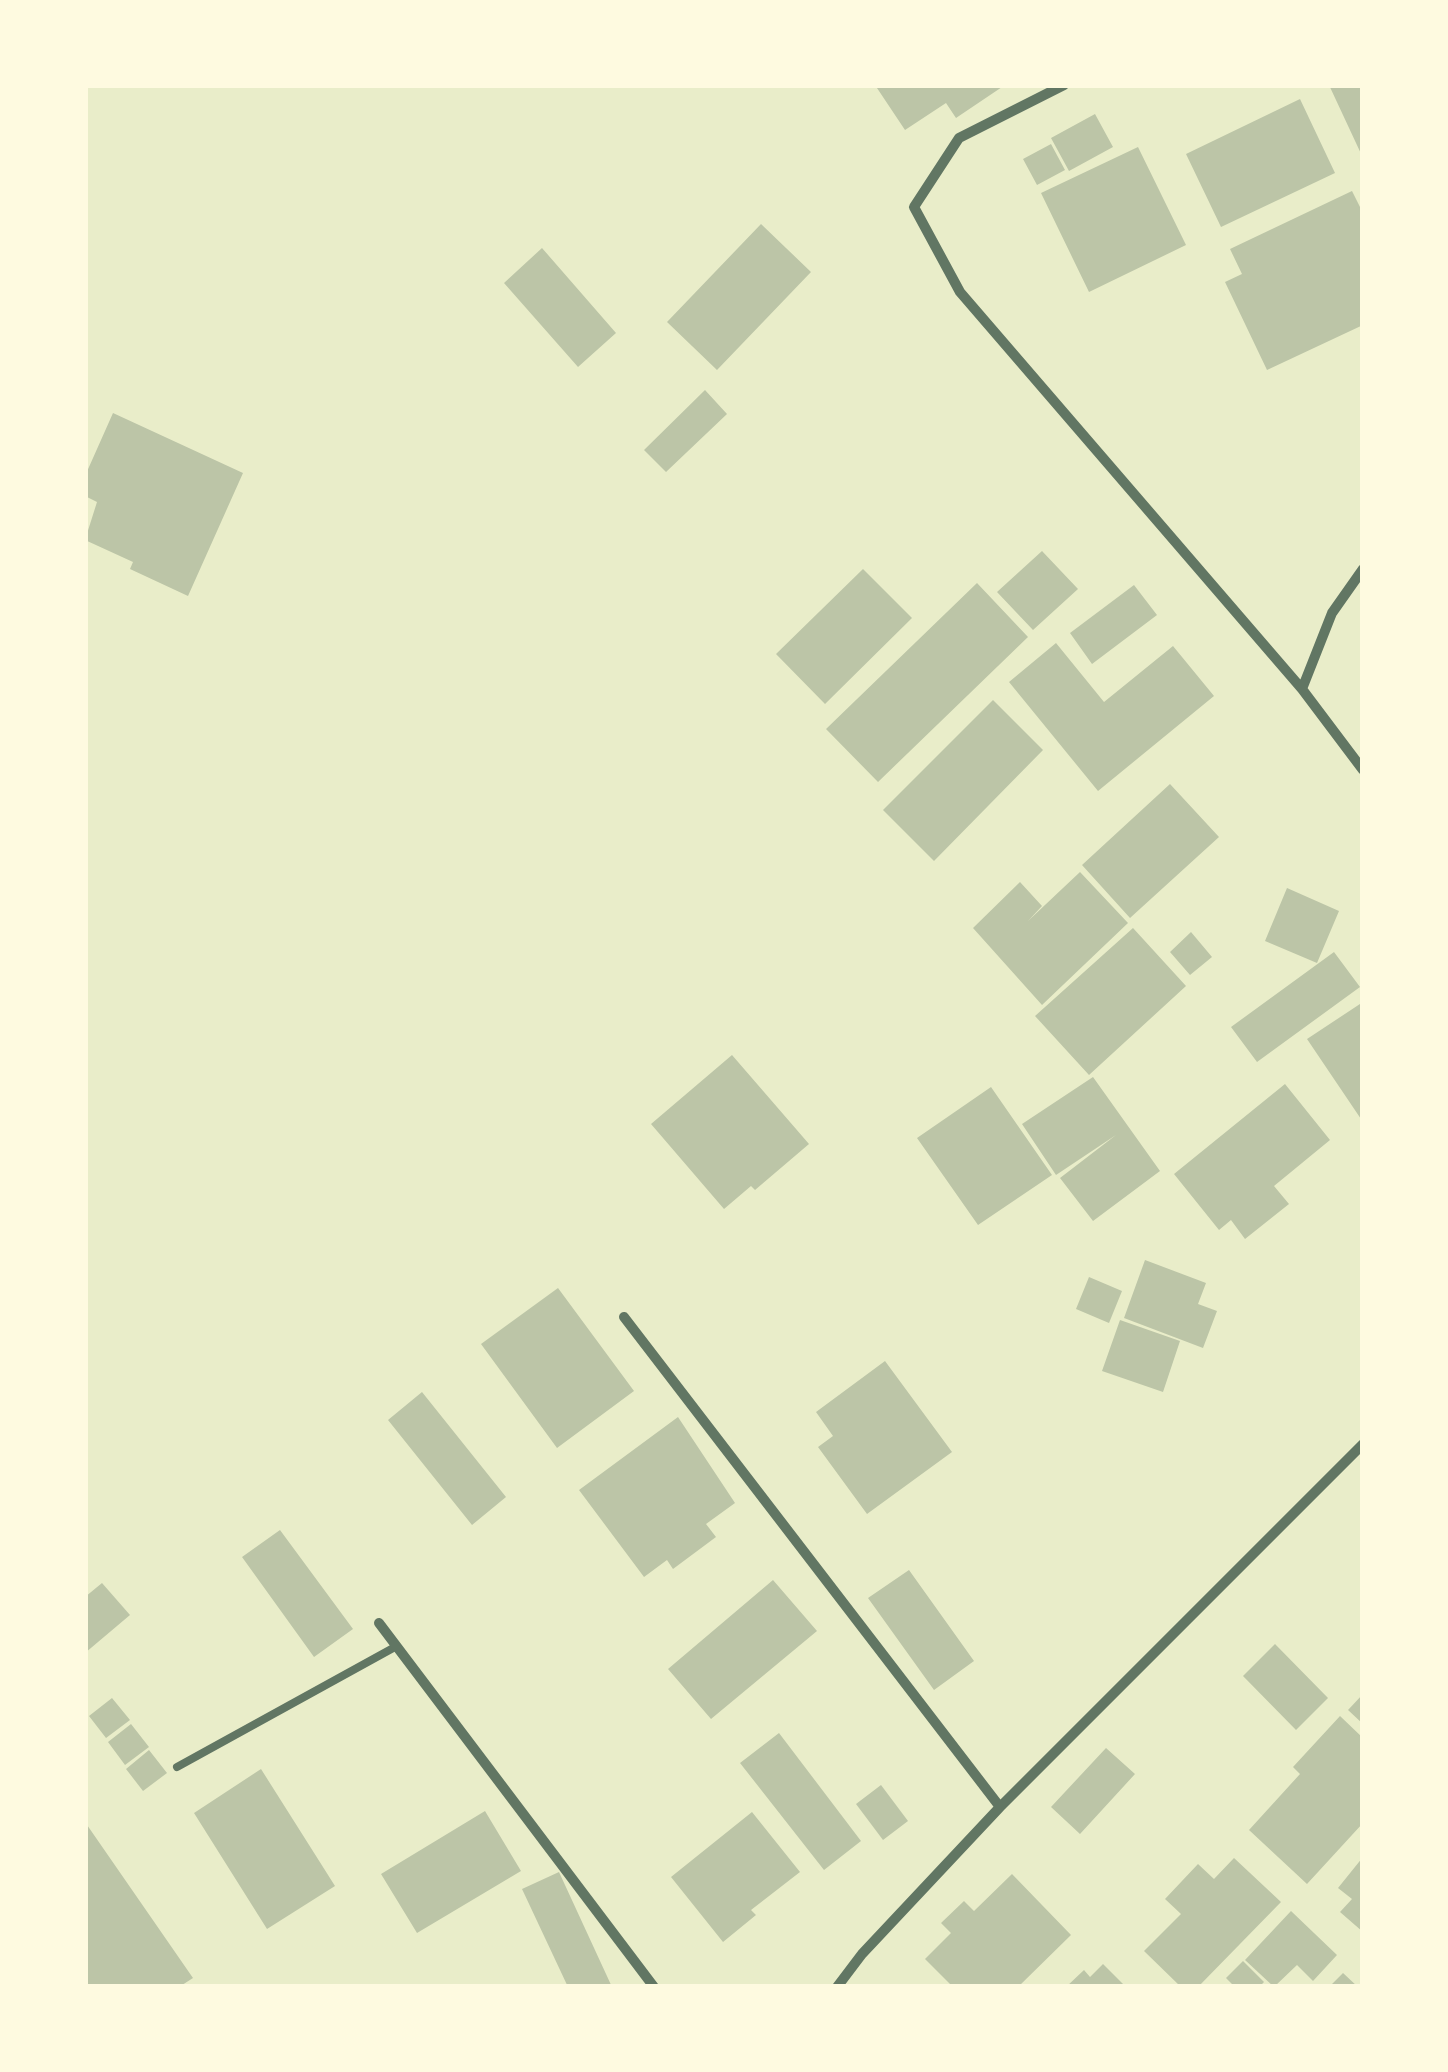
<!DOCTYPE html>
<html>
<head>
<meta charset="utf-8">
<style>
	body { margin:0 }
	#map { position:relative; width:1448px; height:2072px; overflow:hidden; background:#e9edc9; font-family:"IBM Plex Serif",serif }
	canvas { display:block }
	.frame { position:absolute; inset:0; border:88px solid #fefae0; pointer-events:none }
</style>
</head>
<body>
<div id="map">
<canvas width="1448" height="2072"></canvas>
<div class="frame"></div>
</div>
<script>
const c = document.querySelector('canvas').getContext('2d');
c.lineJoin = 'round';
function fillPath(path, color) {
  c.fillStyle = color;
  c.fill(path, 'evenodd');
}
function stroke(path, color, width, dash) {
  c.strokeStyle = color;
  c.lineWidth = width;
  c.lineCap = dash ? 'butt' : 'round';
  c.setLineDash(dash || []);
  c.stroke(path);
}
const building = new Path2D(`
	M875,85h130l-49,33 -10,-15 -41,27z
	M1329,85h34v73z
	M1300,99l35,74 -114,54 -35,-73z
	M1095,114l18,33 -44,24 -18,-33z
	M1051,144l14,26 -28,15 -14,-26z
	M1138,147l48,98 -97,47 -48,-99z
	M1352,191l11,22v112l-96,45 -42,-88 17,-8 -12,-25z
	M761,224l50,48 -94,98 -50,-48z
	M542,248l74,85 -38,34 -74,-84z
	M705,390l22,24 -61,58 -22,-22z
	M113,413l130,60 -55,123 -58,-27 3,-7 -48,-22 12,-38 -12,-6v-20z
	M1042,551l36,38 -45,41 -36,-38z
	M863,569l49,49 -87,86 -49,-50z
	M977,583l51,54 -150,145 -52,-53z
	M1134,585l23,30 -65,49 -22,-31z
	M1056,643l48,59 69,-56 41,50 -116,95 -89,-109z
	M993,700l50,50 -109,111 -51,-51z
	M1170,784l49,53 -89,81 -48,-53z
	M1080,872l48,51 -86,82 -69,-77 47,-46 22,24 -14,15z
	M1287,888l52,23 -22,52 -52,-22z
	M1133,928l53,58 -97,89 -54,-59z
	M1191,932l21,25 -22,18 -20,-23z
	M1334,952l26,35 -103,75 -26,-35z
	M1363,1002v120l-56,-83z
	M732,1055l77,89 -54,46 -4,-4 -27,23 -73,-85z
	M1093,1077l67,94 -67,50 -33,-43 56,-43 -60,40 -34,-51z
	M1285,1084l45,56 -56,46 15,18 -44,35 -14,-19 -12,10 -45,-56z
	M991,1087l61,88 -74,50 -61,-87z
	M1145,1260l61,23 -8,21 19,7 -14,37 -79,-30z
	M1089,1277l33,14 -13,32 -33,-14z
	M558,1288l76,103 -77,57 -76,-104z
	M1120,1320l60,21 -17,51 -61,-21z
	M885,1361l67,91 -85,62 -49,-67 15,-11 -17,-24z
	M422,1392l84,105 -34,28 -84,-105z
	M678,1417l57,86 -29,21 10,13 -43,32 -6,-9 -23,17 -65,-87z
	M280,1530l73,99 -39,28 -72,-100z
	M909,1570l65,91 -40,29 -66,-92z
	M773,1580l44,51 -106,88 -43,-50z
	M102,1583l28,32 -45,38v-56z
	M1275,1644l53,54 -32,32 -53,-54z
	M1363,1694v30l-15,-14z
	M112,1698l18,22 -24,18 -17,-22z
	M1340,1716l23,22v85l-56,61 -58,-54 51,-56 -7,-7z
	M131,1724l18,23 -24,18 -17,-23z
	M779,1733l82,108 -37,29 -84,-107z
	M1106,1748l29,26 -55,60 -29,-27z
	M149,1750l18,23 -24,18 -17,-22z
	M261,1769l74,117 -68,43 -73,-116z
	M881,1785l27,36 -25,19 -27,-36z
	M485,1811l36,60 -104,62 -36,-59z
	M752,1812l48,60 -49,38 5,5 -33,27 -52,-65z
	M85,1822l108,156 -14,9h-94z
	M1363,1857v75l-23,-20 12,-13 -14,-11z
	M1234,1858l47,44 -83,85h-17l-37,-36 37,-37 -16,-15 33,-35 16,15z
	M559,1872l53,115h-44l-46,-98z
	M1012,1874l59,61 -53,52h-65l-28,-28 26,-26 -10,-10 23,-22 10,10z
	M1291,1911l46,44 -24,26 -16,-16 -23,22 -29,-27z
	M1243,1961l21,21 -5,5h-24l-9,-9z
	M1103,1964l23,23h-60l18,-17 6,7z
	M1343,1973l15,14h-29z`);
const service = new Path2D(`
	M177,1767l218,-120`);
const minor = new Path2D(`
	M1064,85l-105,53 -45,69 46,85 342,397 61,81
	M1302,689l30,-76 31,-44
	M624,1317l376,490
	M379,1623l275,364
	M837,1987l25,-33 138,-147 363,-363`);
fillPath(building, '#bcc5a7');
stroke(service, '#617663', 8);
stroke(minor, '#617663', 10);
</script>
</body>
</html>
